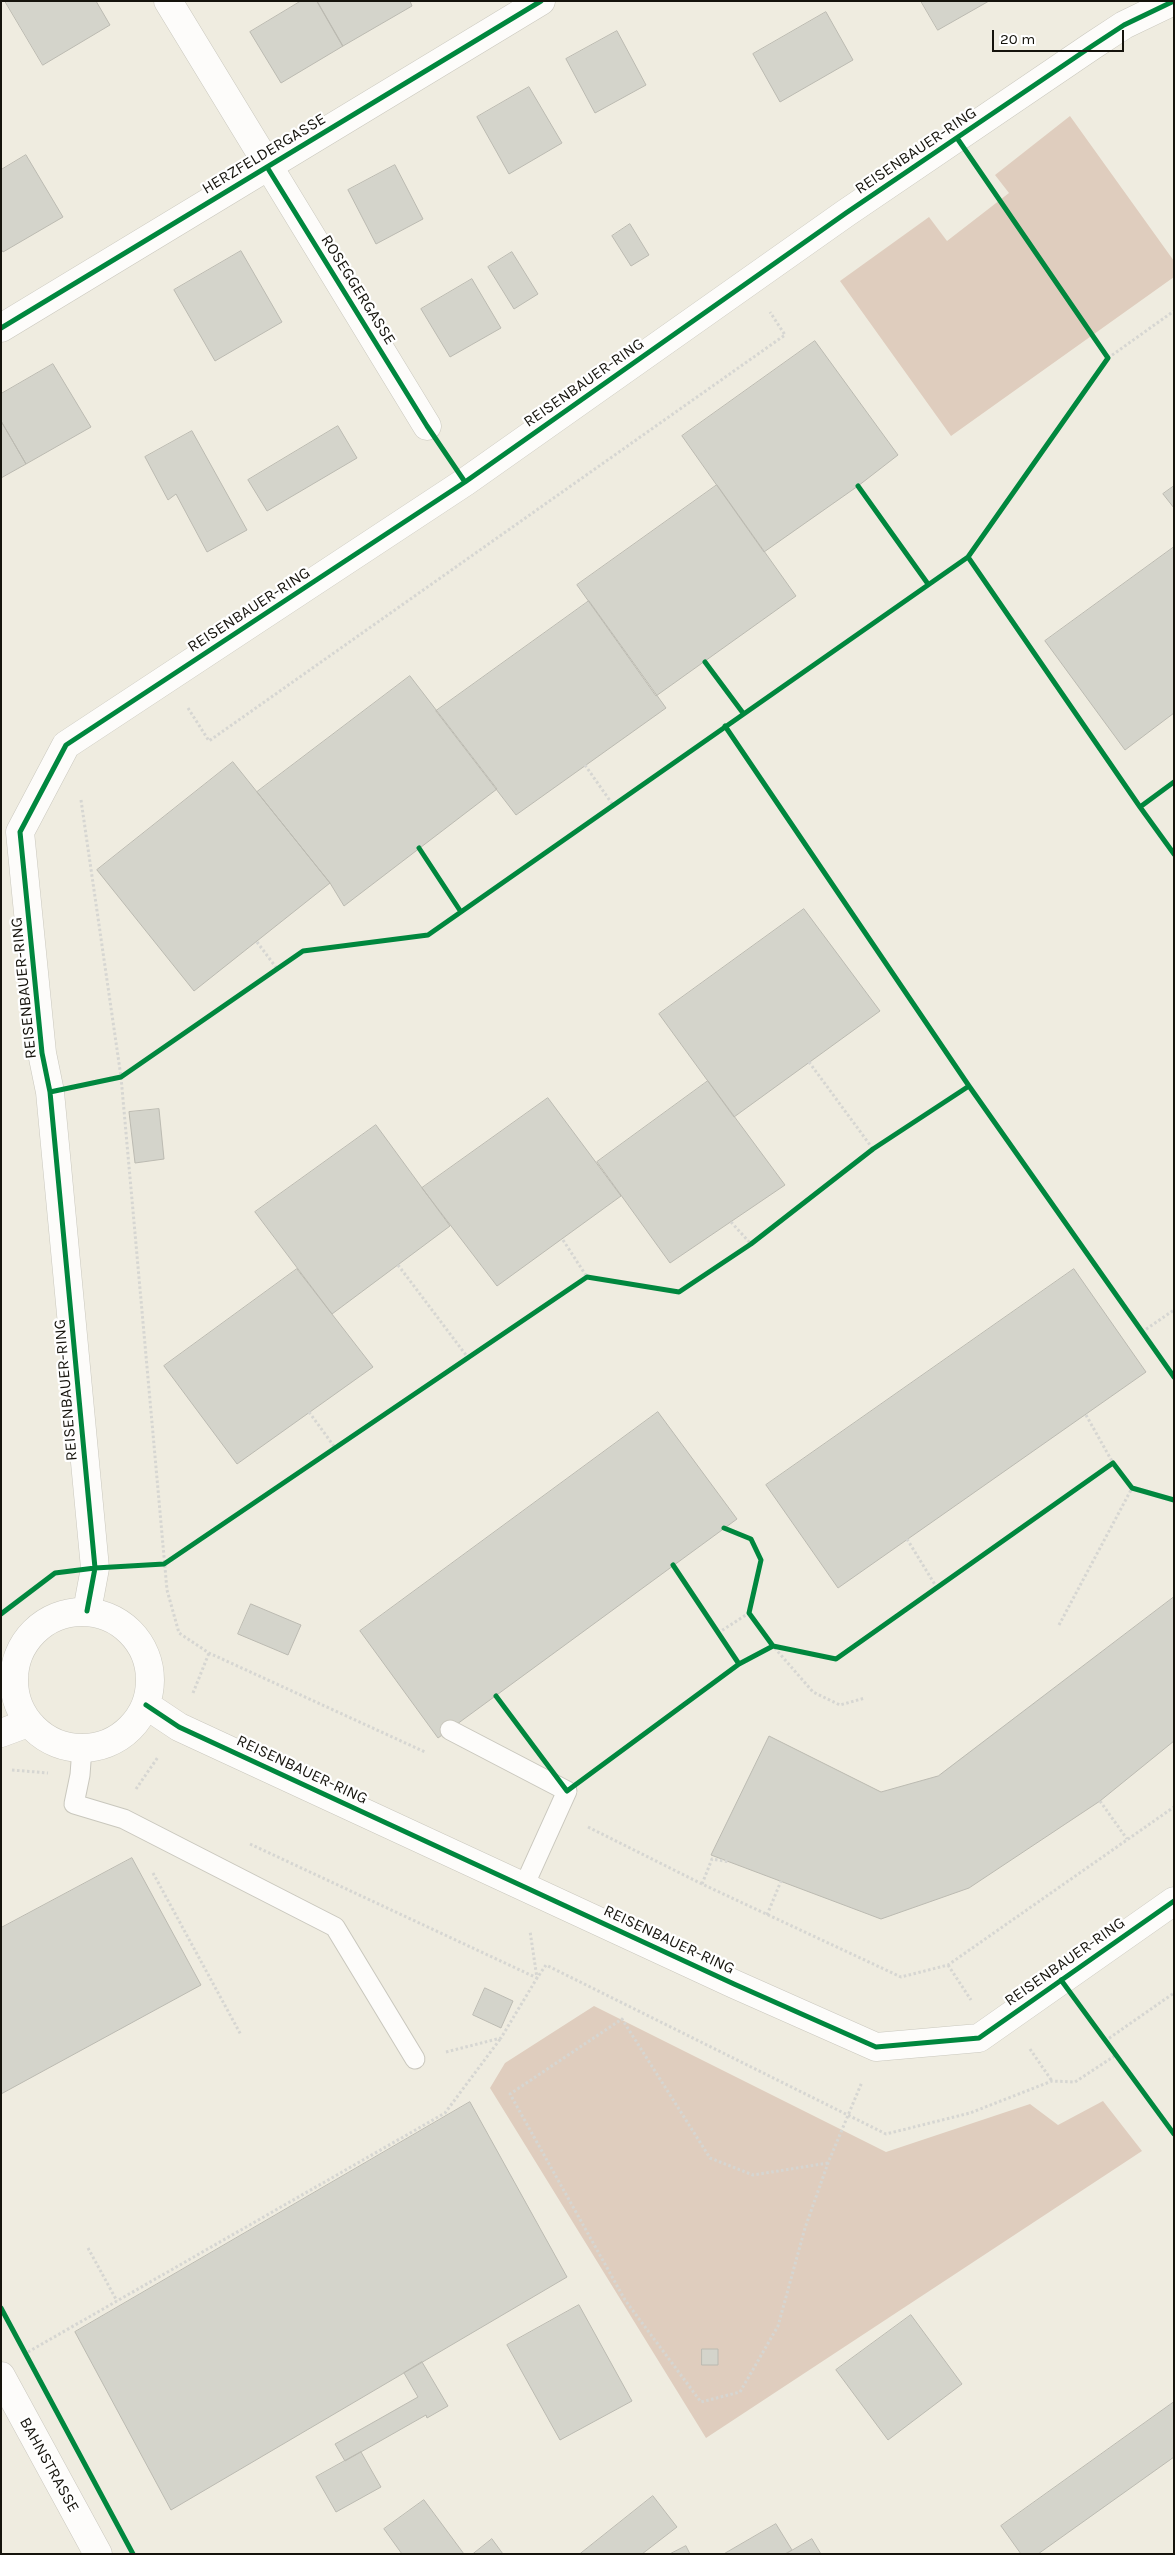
<!DOCTYPE html>
<html>
<head>
<meta charset="utf-8">
<style>
	body { margin:0 }
	#map { position:relative; width:1175px; height:2555px; overflow:hidden; background:#efece0; font-family:Karla,sans-serif }
	canvas { display:block }
	.frame { position:absolute; inset:0; border:2px solid #15130c; pointer-events:none }
	.scale { position:absolute; left:992px; top:30px; width:132px; height:22px; box-sizing:border-box; border:2px solid #15130c; border-top:0; padding-left:6px; font-size:15px; line-height:18px; white-space:nowrap; color:#15130c; -webkit-text-stroke:4px #fff; paint-order:stroke }
</style>
</head>
<body>
<div id="map">
<canvas width="1175" height="2555"></canvas>
<div class="frame"></div>
<div class="scale">20 m</div>
</div>
<script>
const c = document.querySelector('canvas').getContext('2d');
c.lineJoin = 'round';
function fillPath(path, color) {
  c.fillStyle = color;
  c.fill(path, 'evenodd');
}
function stroke(path, color, width, dash) {
  c.strokeStyle = color;
  c.lineWidth = width;
  c.lineCap = dash ? 'butt' : 'round';
  c.setLineDash(dash || []);
  c.stroke(path);
}
function write(font, color, halo, rows, align = 'center') {
  c.font = font + ' Karla,sans-serif';
  c.lineWidth = 4.5;
  c.setLineDash([]);
  c.textBaseline = 'middle';
  c.strokeStyle = halo;
  c.fillStyle = color;
  for (const [text, x, y, turn = 0] of rows) {
    c.save();
    c.translate(x, y);
    c.rotate((+turn || 0) * Math.PI / 180);
    c.textAlign = isNaN(turn) ? turn : align;
    if (halo) c.strokeText(text, 0, 0);
    c.fillText(text, 0, 0);
    c.restore();
  }
}
const green = new Path2D(`
	M1070,116l104,145v16l-223,159 -111,-155 89,-64 18,24 62,-48 -14,-18z
	M594,2006l292,146 144,-48 28,21 45,-24 39,50 -436,287 -216,-350 15,-25z`);
const building = new Path2D(`
	M5,1h91l14,24 -67,40z
	M301,1h16l26,45 -62,37 -31,-51z
	M317,1h93l2,5 -69,40z
	M921,1h68l-51,29z
	M826,12l27,48 -73,42 -27,-48z
	M617,31l29,54 -51,28 -29,-54z
	M529,87l33,56 -53,31 -32,-57z
	M26,155l37,62 -60,35 -2,-3v-79z
	M395,165l28,54 -47,25 -28,-54z
	M630,224l19,31 -18,11 -19,-30z
	M241,251l41,71 -67,39 -41,-71z
	M512,252l26,42 -24,15 -26,-42z
	M472,279l29,49 -51,29 -29,-48z
	M815,341l83,114 -40,31 -94,66 -82,-116z
	M53,364l38,63 -65,37 -25,-43v-27z
	M1,421l25,43 -25,14z
	M338,426l19,32 -90,53 -19,-31z
	M192,431l55,99 -40,22 -31,-58 -8,6 -23,-43z
	M717,485l79,111 -140,100 -79,-111z
	M1174,486v22l-11,-14z
	M1174,547v166l-49,37 -80,-109z
	M589,601l77,107 -150,107 -80,-104z
	M410,676l87,113 -153,117 -14,-23 -73,-91z
	M233,762l97,121 -136,108 -97,-121z
	M804,909l76,102 -146,106 -75,-103z
	M708,1081l77,104 -115,78 -73,-101z
	M548,1098l73,98 -124,90 -75,-98z
	M159,1109l5,50 -29,4 -6,-51z
	M376,1125l74,101 -118,88 -77,-102z
	M297,1269l76,98 -136,97 -73,-98z
	M1074,1269l72,103 -308,216 -72,-103z
	M658,1412l79,107 -299,219 -78,-107z
	M1174,1597v144l-74,60 -131,87 -88,31 -170,-64 58,-119 112,56 57,-16z
	M251,1604l50,21 -13,30 -50,-21z
	M132,1858l69,127 -200,109v-166z
	M485,1988l28,13 -12,27 -28,-13z
	M470,2102l97,175 -396,233 -96,-178z
	M579,2305l53,96 -72,39 -53,-95z
	M911,2315l51,69 -74,56 -52,-70z
	M702,2349h16v16h-16z
	M422,2362l26,44 -21,12 -1,-3 -81,46 -10,-17 83,-47 -14,-24z
	M1174,2402v55l-136,97h-17l-20,-28z
	M361,2452l20,35 -45,25 -20,-35z
	M653,2496l24,31 -35,27h-62z
	M424,2500l40,54h-62l-18,-25z
	M776,2524l16,26 -7,4h-61z
	M492,2539l11,15h-30z
	M812,2539l9,15h-35z
	M686,2546l4,8h-20z`);
const path = new Path2D(`
	M1108,358l66,-47
	M858,486l70,98
	M705,662l38,51
	M188,708l21,33 576,-406 -15,-23
	M585,765l28,40
	M81,800l40,277 46,513 12,43 30,20 216,99
	M419,848l42,64
	M257,942l21,28
	M809,1062l64,87
	M731,1222l20,22
	M563,1240l24,37
	M398,1265l71,94
	M1142,1332l32,-22
	M309,1412l27,37
	M1086,1415l27,48
	M724,1528l27,11 10,21 -12,53 24,33 40,46 27,13 25,-7
	M907,1539l30,49
	M673,1565l66,99
	M1059,1625l73,-137
	M718,1633l31,-20
	M193,1693l16,-40
	M496,1696l24,32
	M12,1770l36,3
	M136,1789l22,-32
	M1100,1801l27,38
	M588,1827l114,57 199,93 47,-12 226,-158
	M250,1844l287,134 9,-13 340,169 84,-21 82,-32 23,1 41,-27
	M153,1873l88,162
	M702,1884l10,-25 18,3
	M767,1915l14,-34
	M948,1965l23,35
	M1105,2041l69,-48
	M1030,2049l22,32
	M446,2052l55,-14 36,-60 -7,-47
	M828,2163l-75,12 -43,-17 -88,-139 -112,75 115,206 76,102 39,-10 38,-66 27,-98 23,-65 34,-81
	M88,2248l29,53
	M28,2352l417,-239 56,-75`);
const lane = new Path2D(`
	M450,1730l117,61 -43,95
	M82,1748l-2,27 -6,29 50,15 211,108 80,132`);
const street = new Path2D(`
	M168,1l259,425
	M1,328l540,-327
	M87,1611l8,-43 -45,-476 -8,-39 -22,-221 46,-87 399,-263 381,-269 246,-167 32,-21 50,-24
	M14 1680a68 68 0 1 1 136 0a68 68 0 1 1-136 0Z
	M146,1705l33,22 555,257 142,63 103,-9 195,-137
	M1,1733l27,-10`);
const primary = new Path2D(`
	M1,2376l97,178`);
const cycleway = new Path2D(`
	M957,138l151,220 -140,199 172,250
	M267,167l160,259 38,56
	M1,328l540,-327
	M858,486l70,98
	M705,662l38,51
	M725,726l244,360 205,291
	M1174,782l-34,25 34,47
	M419,848l42,64
	M50,1092l71,-15 182,-126 125,-16 540,-378
	M724,1528l27,11 10,21 -12,53 24,33
	M673,1565l66,99
	M87,1611l8,-43 -45,-476 -8,-39 -22,-221 46,-87 399,-263 381,-269 246,-167 32,-21 50,-24
	M1,1614l54,-41 40,-5 69,-4 423,-287 92,15 72,-48 122,-95 96,-63
	M496,1696l71,95 172,-127 34,-18 63,13 277,-196 19,25 42,12
	M146,1705l33,22 555,257 142,63 103,-9 195,-137
	M1061,1980l113,154
	M1,2308l132,246`);
const streetNames = [
	["REISENBAUER-RING",916,151,-34],
	["HERZFELDERGASSE",264,154,-31],
	["ROSEGGERGASSE",358,290,58],
	["REISENBAUER-RING",584,383,-35],
	["REISENBAUER-RING",249,610,-33],
	["REISENBAUER-RING",24,988,-96],
	["REISENBAUER-RING",66,1390,-95],
	["REISENBAUER-RING",302,1770,25],
	["REISENBAUER-RING",669,1940,25],
	["REISENBAUER-RING",1065,1962,-35],
	["BAHNSTRASSE",49,2465,61]
];
fillPath(green, '#dfcdbe');
fillPath(building, '#d4d4cb');
stroke(building, '#bbbab1', 1);
stroke(lane, '#c9c7bd', 21);
stroke(street, '#c9c7bd', 29);
stroke(primary, '#c9c7bd', 29);
stroke(path, '#d6d6d2', 3, [2.5, 2.5]);
stroke(lane, '#fdfcfa', 19);
stroke(street, '#fdfcfa', 28);
stroke(primary, '#fdfcfa', 28);
stroke(cycleway, '#00873e', 5);
write('16px', '#15130c', '#fff', streetNames);
</script>
</body>
</html>
